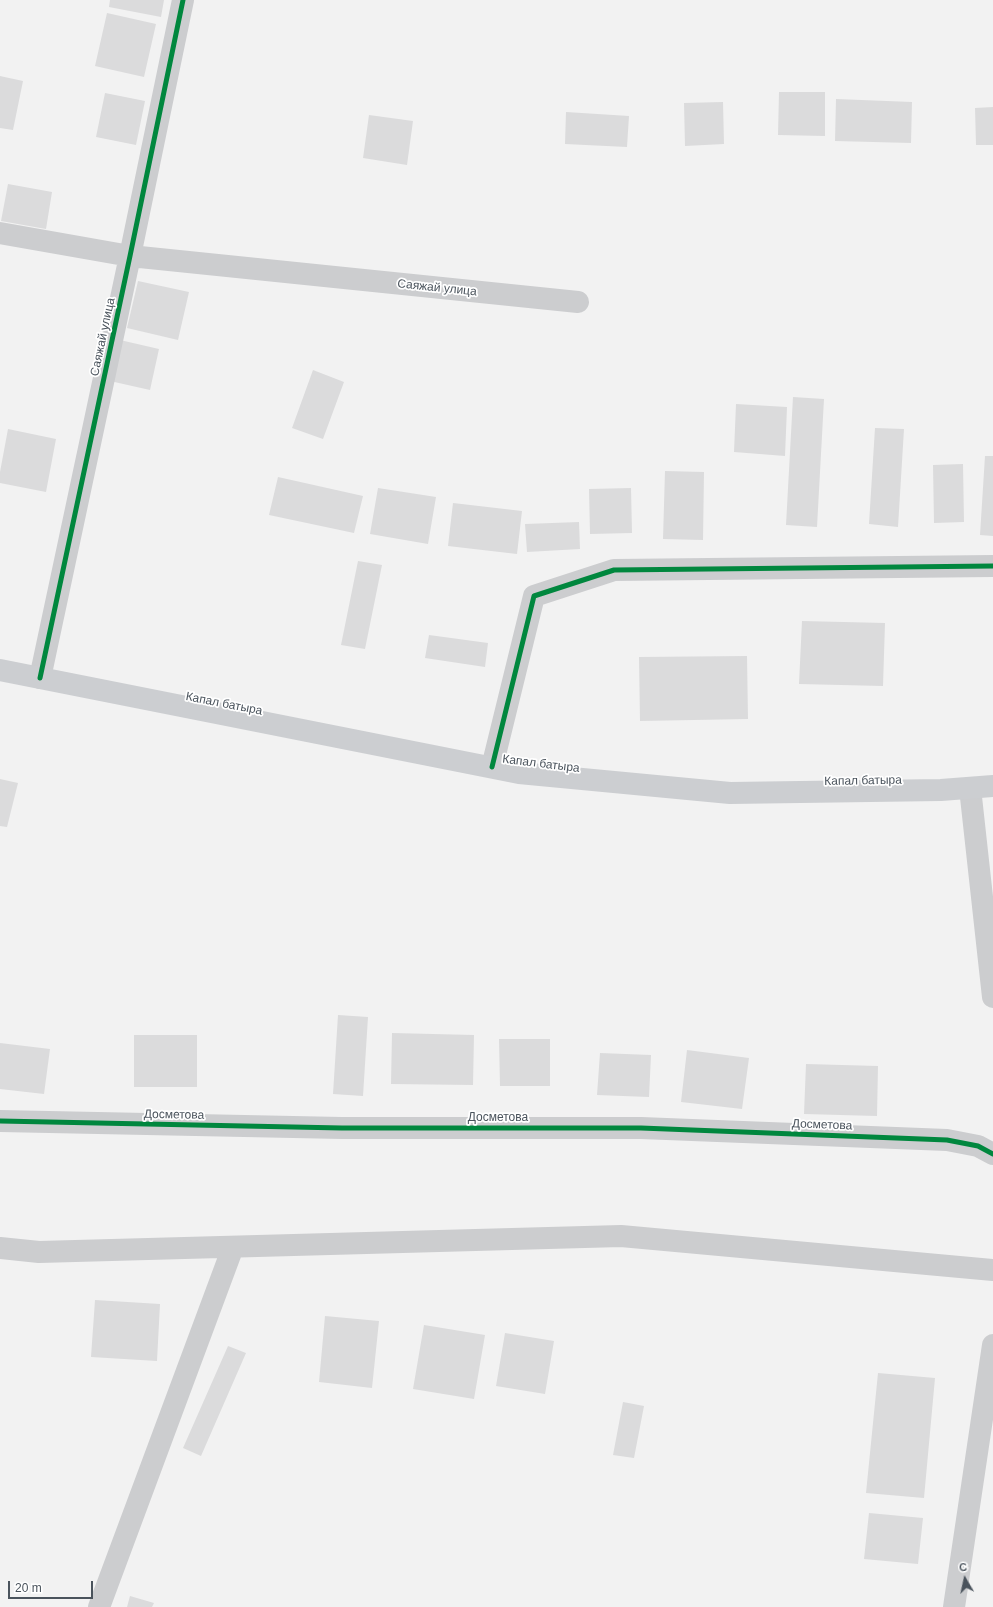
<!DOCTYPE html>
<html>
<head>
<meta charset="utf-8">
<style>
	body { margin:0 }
	#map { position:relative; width:993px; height:1607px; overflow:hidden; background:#f2f2f2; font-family:Arial,sans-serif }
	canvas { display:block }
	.north { position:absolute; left:945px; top:1559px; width:40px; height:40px; -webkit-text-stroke:3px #fff; paint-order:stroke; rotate:351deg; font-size:11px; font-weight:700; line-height:16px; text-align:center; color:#4a535c }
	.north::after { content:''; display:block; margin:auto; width:14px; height:18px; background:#4a535c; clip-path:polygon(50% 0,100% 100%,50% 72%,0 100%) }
	.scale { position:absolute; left:8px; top:1581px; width:85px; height:18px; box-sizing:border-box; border:2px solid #4a535c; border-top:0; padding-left:5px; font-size:12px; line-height:14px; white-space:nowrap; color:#4a535c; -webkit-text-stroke:3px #fff; paint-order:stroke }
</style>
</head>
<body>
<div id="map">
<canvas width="993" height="1607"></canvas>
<div class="north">С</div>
<div class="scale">20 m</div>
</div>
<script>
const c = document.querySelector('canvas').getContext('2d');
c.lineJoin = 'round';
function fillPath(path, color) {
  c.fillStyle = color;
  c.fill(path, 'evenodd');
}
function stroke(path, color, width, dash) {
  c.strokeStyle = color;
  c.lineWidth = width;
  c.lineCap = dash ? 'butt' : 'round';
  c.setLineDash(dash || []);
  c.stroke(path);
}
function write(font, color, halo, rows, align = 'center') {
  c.font = font + ' Arial,sans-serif';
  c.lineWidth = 3.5;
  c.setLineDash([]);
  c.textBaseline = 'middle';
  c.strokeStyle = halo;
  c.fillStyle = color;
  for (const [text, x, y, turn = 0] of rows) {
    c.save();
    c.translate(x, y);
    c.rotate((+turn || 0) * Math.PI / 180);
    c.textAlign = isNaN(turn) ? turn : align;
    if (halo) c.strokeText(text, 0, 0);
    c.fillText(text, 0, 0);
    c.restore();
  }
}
const building = new Path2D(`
	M110,0h54l-3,17 -52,-10z
	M107,13l49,11 -12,53 -49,-11z
	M0,76l23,5 -10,49 -13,-2z
	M779,92h46v44l-47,-1z
	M105,93l40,8 -9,44 -40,-8z
	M836,99l76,3 -1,41 -76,-2z
	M723,102l1,42 -39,2 -1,-43z
	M993,107v38h-17l-1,-37z
	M566,112l63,4 -2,31 -62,-3z
	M369,115l44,6 -6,44 -44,-7z
	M8,184l44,8 -6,37 -45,-8z
	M138,281l51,11 -11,48 -51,-12z
	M120,340l39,9 -9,41 -40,-9z
	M313,370l31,12 -21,57 -31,-11z
	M793,397l31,2 -7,128 -31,-2z
	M736,404l51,3 -2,49 -51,-4z
	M875,428l29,1 -6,98 -29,-3z
	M8,429l48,10 -10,53 -46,-9v-11z
	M985,456h8v80l-13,-1z
	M963,464l1,58 -30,1 -1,-58z
	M665,471l39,1 -1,68 -40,-1z
	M278,477l85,19 -9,37 -85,-18z
	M378,488l58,9 -8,47 -58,-10z
	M631,488l1,45 -42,1 -1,-45z
	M453,503l69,8 -5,43 -69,-8z
	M579,522l1,27 -53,3 -2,-28z
	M358,561l24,4 -17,84 -24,-4z
	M802,621l83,2 -2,63 -84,-2z
	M429,635l59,8 -3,24 -60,-9z
	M747,656l1,63 -108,2 -1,-64z
	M0,779l18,4 -11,44 -7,-1z
	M338,1015l30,2 -5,79 -30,-2z
	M392,1033l82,2 -1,50 -82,-1z
	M134,1035h63v52h-63z
	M499,1039h51v47h-50z
	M0,1043l50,6 -6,45 -44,-5z
	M687,1050l62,8 -7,51 -61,-7z
	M600,1053l51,2 -2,42 -52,-2z
	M806,1064l72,2 -1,50 -73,-2z
	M95,1300l65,4 -3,57 -66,-4z
	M325,1316l54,5 -7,67 -53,-6z
	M424,1325l61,10 -11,64 -61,-10z
	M505,1333l49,8 -9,53 -49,-8z
	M228,1346l18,7 -45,103 -18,-8z
	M878,1373l57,5 -11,120 -58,-5z
	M623,1402l21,4 -10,52 -21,-3z
	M869,1513l54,5 -5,46 -54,-5z
	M130,1596l24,7 -2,4h-25z`);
const minor = new Path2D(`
	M0,233l130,23 448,46
	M40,678l90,-422 53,-256
	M492,767l42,-171 80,-26 379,-4
	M970,788l23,209
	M0,1121l342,7h299l306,12 31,6 15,8
	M0,1248l39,4 582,-16 372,34
	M99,1607l134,-360
	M954,1607l39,-262`);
const secondary = new Path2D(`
	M0,670l519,103 211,20 211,-3 52,-4`);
const cycleway = new Path2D(`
	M40,678l90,-422 53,-256
	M492,767l42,-171 80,-26 379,-4
	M0,1121l342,7h299l306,12 31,6 15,8`);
const streetNames = [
	["Саяжай улица",437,288,6],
	["Саяжай улица",103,337,-78],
	["Капал батыра",224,704,11],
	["Капал батыра",541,764,7],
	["Капал батыра",863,781,-1],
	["Досметова",174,1115,1],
	["Досметова",498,1118],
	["Досметова",822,1125,2]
];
fillPath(building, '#dbdbdc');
stroke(minor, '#cccdcf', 22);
stroke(secondary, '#ccced1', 22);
stroke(cycleway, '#00873e', 5);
write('12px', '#4a535c', '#fff', streetNames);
</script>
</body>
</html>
